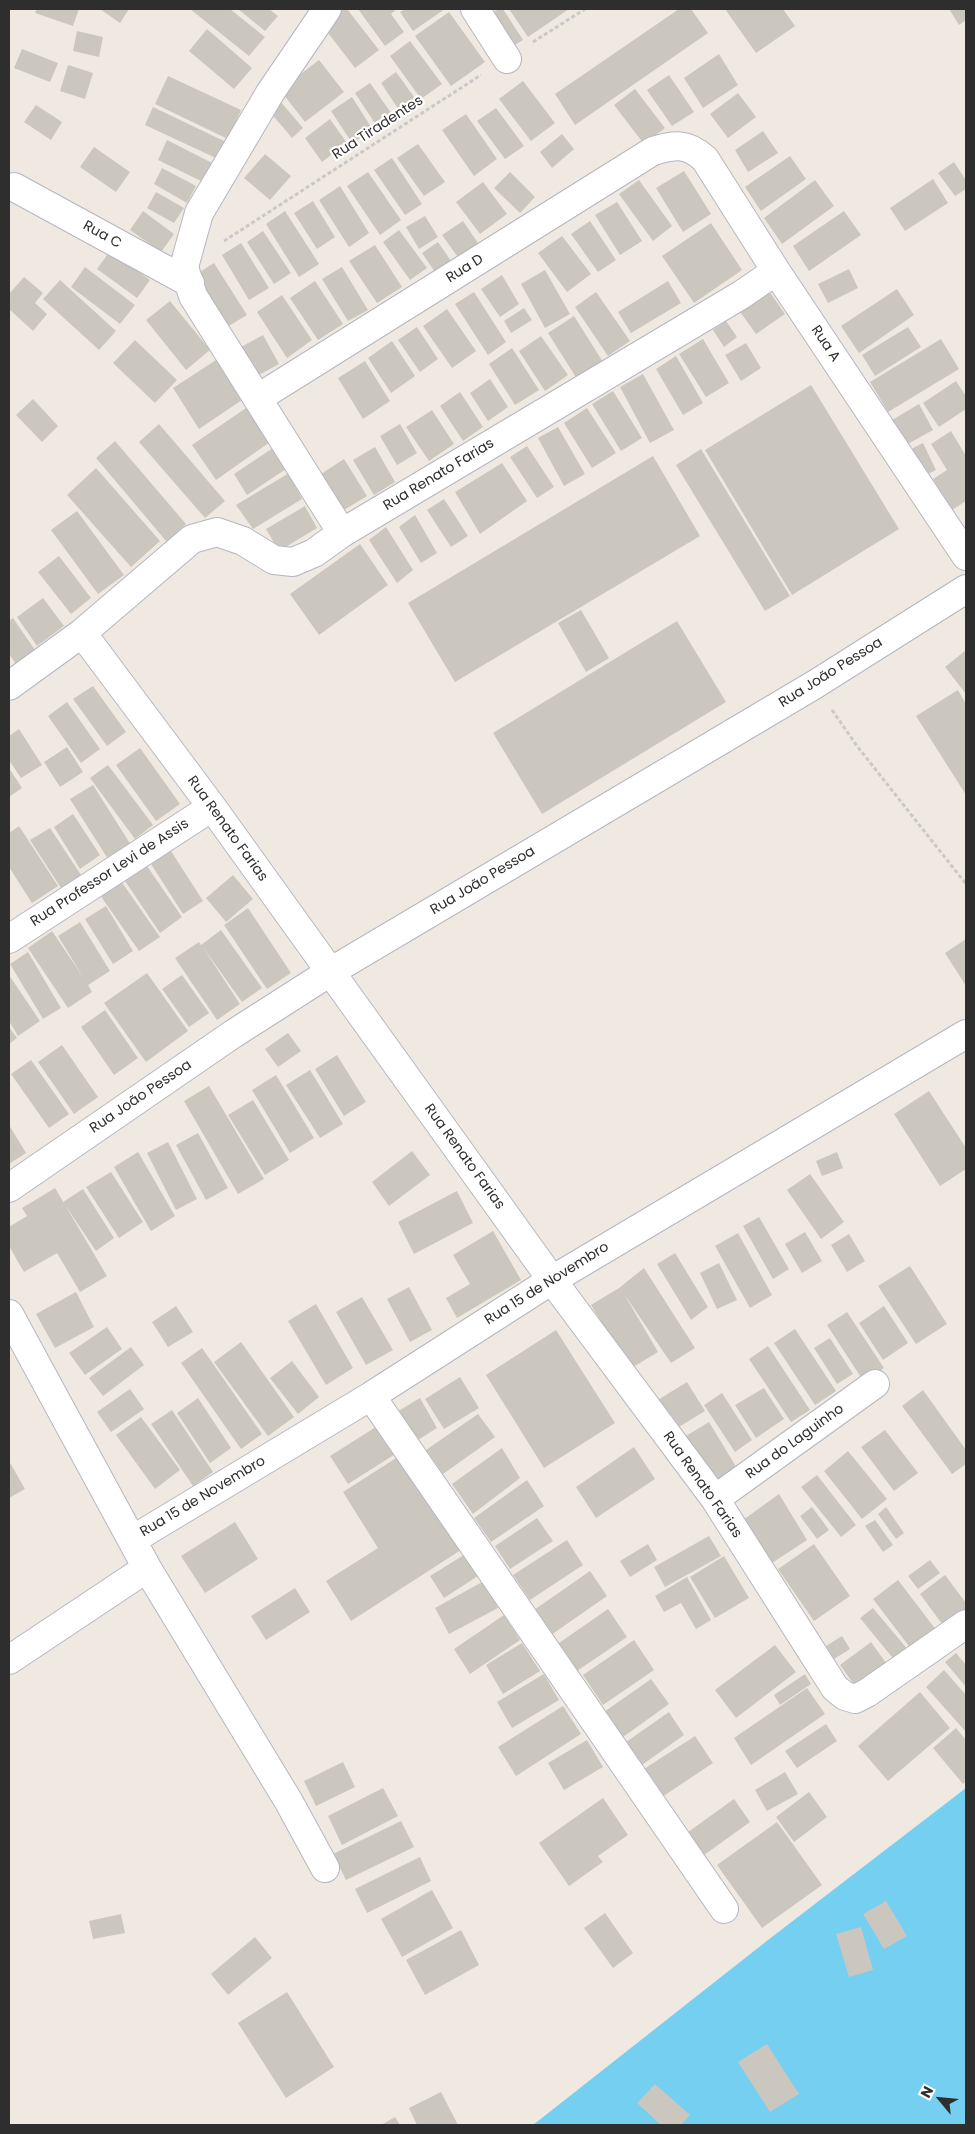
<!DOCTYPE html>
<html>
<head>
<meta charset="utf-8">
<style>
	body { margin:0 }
	#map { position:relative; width:975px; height:2134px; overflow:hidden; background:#efe9e1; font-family:Poppins,sans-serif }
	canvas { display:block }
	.frame { position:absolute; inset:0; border:10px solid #2e2e2e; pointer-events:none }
	.north { position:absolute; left:915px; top:2074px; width:50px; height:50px; -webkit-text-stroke:4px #fff; paint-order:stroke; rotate:298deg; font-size:14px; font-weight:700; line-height:20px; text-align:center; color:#2e2e2e }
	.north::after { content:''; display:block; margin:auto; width:18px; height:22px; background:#2e2e2e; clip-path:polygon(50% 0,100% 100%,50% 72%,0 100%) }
</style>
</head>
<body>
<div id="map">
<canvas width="975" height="2134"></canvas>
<div class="frame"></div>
<div class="north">N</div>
</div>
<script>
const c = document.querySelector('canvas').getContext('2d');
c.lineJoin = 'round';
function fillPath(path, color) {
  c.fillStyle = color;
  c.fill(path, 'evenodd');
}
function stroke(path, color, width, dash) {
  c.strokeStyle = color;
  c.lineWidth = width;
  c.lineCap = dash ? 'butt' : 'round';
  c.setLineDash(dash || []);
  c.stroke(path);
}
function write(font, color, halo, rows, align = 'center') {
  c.font = font + ' Poppins,sans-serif';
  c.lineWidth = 4.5;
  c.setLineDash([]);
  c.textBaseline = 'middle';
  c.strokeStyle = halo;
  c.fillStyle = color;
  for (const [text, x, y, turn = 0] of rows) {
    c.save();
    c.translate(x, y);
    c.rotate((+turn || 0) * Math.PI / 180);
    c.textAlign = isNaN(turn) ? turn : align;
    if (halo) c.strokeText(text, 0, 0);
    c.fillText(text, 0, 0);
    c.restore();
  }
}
const water = new Path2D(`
	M966,1788v337h-433l235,-185z`);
const building = new Path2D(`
	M37,9h42l-6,17 -38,-13z
	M100,9h29l-9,14z
	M190,9h40l35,28 -16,19z
	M238,9h31l9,7 -13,15z
	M342,9h5l32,41 -24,18 -33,-43z
	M358,9h39l-6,5 13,18 -19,14z
	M405,9h40l-32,22 -13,-19z
	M499,9h4l20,31 -15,9 -21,-33z
	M509,9h60l-41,28z
	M679,9h12l17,24 -133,92 -20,-31z
	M725,9h58l12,17 -39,27z
	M949,9h17v11l-7,5z
	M449,12l36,50 -34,24 -36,-50z
	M207,29l45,39 -18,21 -45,-38z
	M77,31l26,6 -4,20 -26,-6z
	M410,41l32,43 -21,15 -31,-43z
	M22,49l36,14 -8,19 -36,-14z
	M719,54l19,31 -35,23 -19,-30z
	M319,60l25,32 -39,30 -25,-32z
	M68,65l25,8 -8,26 -25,-8z
	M396,72l21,29 -16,12 -20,-30z
	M669,75l25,37 -22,14 -25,-36z
	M168,76l73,34 -13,29 -73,-35z
	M523,81l32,42 -24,18 -32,-42z
	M370,83l24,34 -16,11 -23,-35z
	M635,89l30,39 -21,16 -30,-39z
	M738,93l18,24 -28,21 -18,-24z
	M352,97l21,33 -21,13 -21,-32z
	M280,101l23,27 -11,10 -23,-27z
	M36,105l26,17 -11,18 -27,-18z
	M153,107l73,35 -8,17 -73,-34z
	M496,108l28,38 -19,13 -28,-38z
	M466,114l31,45 -23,17 -32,-46z
	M330,119l17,24 -25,19 -17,-24z
	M763,131l15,22 -30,19 -13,-22z
	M562,134l12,15 -22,19 -12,-16z
	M167,140l45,23 -9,19 -45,-22z
	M418,144l27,38 -21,14 -27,-38z
	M94,147l36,25 -14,20 -36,-25z
	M265,154l26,22 -21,24 -26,-22z
	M790,156l16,23 -45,32 -16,-24z
	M392,158l30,46 -17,11 -31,-45z
	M954,162l12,18v9l-11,7 -17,-23z
	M162,168l34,18 -9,17 -33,-19z
	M684,171l27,43 -28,18 -27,-44z
	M368,172l33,48 -21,15 -33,-49z
	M510,172l25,25 -15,16 -26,-25z
	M933,179l15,24 -43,28 -15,-23z
	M639,180l33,46 -19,15 -34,-47z
	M815,180l19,26 -52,38 -18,-26z
	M483,182l24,32 -27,20 -24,-32z
	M340,186l29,47 -20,14 -30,-47z
	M156,192l28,16 -10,15 -27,-15z
	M313,201l22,36 -18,12 -23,-36z
	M617,202l25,39 -22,14 -25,-40z
	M143,211l31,23 -13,18 -31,-22z
	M285,211l34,53 -20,13 -33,-53z
	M844,211l17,24 -52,36 -16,-25z
	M425,216l13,21 -19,12 -13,-22z
	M463,221l17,25 -20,14 -18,-25z
	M590,221l26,39 -18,12 -27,-38z
	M711,223l31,47 -48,33 -32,-47z
	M399,230l28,38 -17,12 -27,-38z
	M263,231l28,42 -17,11 -27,-42z
	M562,236l29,38 -24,18 -29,-39z
	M438,242l13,19 -16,11 -13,-19z
	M241,243l28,45 -20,12 -27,-45z
	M375,245l27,42 -25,16 -28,-42z
	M110,251l40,29 -13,18 -40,-29z
	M214,263l33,52 -20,12 -32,-52z
	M85,267l50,38 -15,19 -49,-37z
	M342,267l26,43 -20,11 -26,-42z
	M849,269l9,19 -30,15 -10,-19z
	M545,270l25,44 -25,14 -24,-44z
	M502,275l17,29 -19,13 -19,-28z
	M24,277l19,16 -8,10 12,11 -14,17 -24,-22v-15z
	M60,280l56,51 -17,19 -56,-51z
	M315,281l28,43 -25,16 -28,-42z
	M668,281l13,22 -50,30 -13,-21z
	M767,288l18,26 -29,20 -18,-25z
	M897,289l17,26 -55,38 -18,-27z
	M474,292l32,50 -18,13 -33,-51z
	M596,292l34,49 -22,15 -33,-49z
	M282,295l30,45 -25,18 -30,-46z
	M170,301l40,49 -24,20 -40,-50z
	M524,308l8,12 -21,13 -7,-12z
	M447,309l29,42 -24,17 -29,-42z
	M574,316l29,46 -26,17 -29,-46z
	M726,321l11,16 -13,10 -11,-17z
	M417,327l21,32 -18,13 -22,-32z
	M908,327l13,20 -46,29 -13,-21z
	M263,335l16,29 -22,12 -16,-29z
	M541,336l27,39 -23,16 -26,-40z
	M703,339l26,44 -23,14 -27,-43z
	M941,339l18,30 -71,43 -18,-30z
	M135,340l42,40 -22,23 -42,-40z
	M392,341l23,35 -24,17 -23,-35z
	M746,343l15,25 -20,13 -16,-26z
	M512,348l27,42 -24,15 -26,-41z
	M676,356l27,47 -20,12 -27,-46z
	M216,360l26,40 -43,29 -26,-41z
	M365,361l25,40 -27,18 -25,-41z
	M643,374l31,56 -24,13 -30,-56z
	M490,379l18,28 -20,14 -18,-28z
	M956,381l10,15v13l-27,18 -16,-24z
	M811,385l88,144 -107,66 -87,-145z
	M613,391l29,47 -21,13 -29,-47z
	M460,392l23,35 -20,14 -23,-35z
	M33,399l25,27 -16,16 -26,-27z
	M919,404l14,26 -27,15 -14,-25z
	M246,408l24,34 -54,38 -24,-35z
	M587,408l29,45 -24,15 -28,-45z
	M432,410l22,34 -25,17 -23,-34z
	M159,424l66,77 -20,17 -66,-76z
	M400,424l17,29 -20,12 -17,-29z
	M558,427l27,47 -21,12 -26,-48z
	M951,431l15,25v45l-14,9 -19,-31 14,-9 -16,-26z
	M115,441l71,83 -19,18 -71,-84z
	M923,443l13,27 -14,7 -13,-27z
	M527,446l27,41 -17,11 -27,-41z
	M375,447l20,35 -21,13 -21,-35z
	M273,448l13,21 -39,26 -13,-21z
	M701,449l89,147 -25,15 -89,-146z
	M653,456l47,80 -245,146 -47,-79z
	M344,459l23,37 -23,14 -23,-36z
	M502,463l25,38 -47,33 -25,-42z
	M96,468l64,73 -29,26 -64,-72z
	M289,473l13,26 -49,30 -17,-24z
	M444,499l24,37 -17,11 -24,-37z
	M305,506l12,22 -38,23 -13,-22z
	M77,511l47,64 -26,19 -47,-64z
	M415,515l22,38 -16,10 -22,-36z
	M386,527l27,43 -16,13 -28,-43z
	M360,544l28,41 -69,50 -29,-41z
	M59,556l32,42 -20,16 -33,-42z
	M43,598l21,28 -27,20 -20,-29z
	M581,610l28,48 -23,14 -28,-49z
	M13,618l22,32 -19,14 -7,-10v-33z
	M677,621l49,81 -184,112 -49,-81z
	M966,650v44l-21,-27z
	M93,686l33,46 -19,14 -34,-47z
	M958,690l8,14v91l-50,-79z
	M67,702l33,47 -19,14 -33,-47z
	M19,729l23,36 -21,13 -12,-18v-24z
	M67,747l16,25 -23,15 -16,-25z
	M140,748l40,56 -24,17 -40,-56z
	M108,765l45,60 -18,14 -45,-61z
	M9,768l13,20 -13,9z
	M93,785l38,60 -23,14 -38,-60z
	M73,814l27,41 -20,14 -26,-42z
	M19,826l39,60 -26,17 -23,-36v-34z
	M50,828l31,47 -20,13 -31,-48z
	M171,851l32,50 -20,13 -32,-50z
	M147,866l35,51 -22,16 -35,-52z
	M233,875l20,24 -27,23 -20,-24z
	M121,881l39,56 -21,14 -39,-56z
	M106,906l27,45 -20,13 -28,-45z
	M248,908l43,65 -24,16 -43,-64z
	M80,922l30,49 -22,14 4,7 -24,16 -40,-60 24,-17 31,46 -25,-41z
	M221,930l41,58 -20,14 -40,-56 38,58 -23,16 -42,-62 24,-16 2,3z
	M966,939v47l-21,-33z
	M28,952l33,56 -18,11 -33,-55z
	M147,973l41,58 -42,31 -42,-59z
	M9,975l31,46 -22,15 -9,-15z
	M182,975l27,38 -20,14 -27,-38z
	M105,1010l33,48 -24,17 -33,-48z
	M9,1027l8,11 -8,6z
	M288,1033l13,18 -23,16 -13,-18z
	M62,1045l36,52 -24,17 -36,-52z
	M337,1055l29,47 -22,14 -29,-47z
	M31,1060l38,54 -20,14 -38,-54z
	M310,1070l33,54 -23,14 -34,-53z
	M276,1075l38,63 -24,15 -38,-63z
	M209,1086l55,93 -26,15 -54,-93z
	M929,1091l37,57v21l-26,17 -46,-72z
	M253,1100l36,60 -24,15 -37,-60z
	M9,1125l17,28 -17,11z
	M198,1133l30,55 -22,12 -30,-55z
	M168,1142l29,57 -21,11 -29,-57z
	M412,1151l18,24 -41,31 -17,-24z
	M138,1152l37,64 -24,15 -37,-64z
	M837,1152l6,16 -21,8 -6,-15z
	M111,1172l32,50 -24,16 -33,-51z
	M810,1174l34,48 -23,17 -34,-49z
	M55,1188l52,88 -27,16 -23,-39 -33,19 -15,-26v-19l18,-11 -5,-8z
	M83,1189l31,49 -18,13 -33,-49z
	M457,1191l16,32 -59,31 -16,-32z
	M759,1217l30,52 -16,10 -30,-53z
	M493,1231l28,49 -64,38 -11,-20 24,-14 -17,-29z
	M805,1232l17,29 -20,12 -17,-29z
	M738,1233l34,62 -22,13 -35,-62z
	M849,1234l16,27 -18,11 -16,-27z
	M675,1253l33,54 -17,13 -34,-56z
	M719,1263l18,37 -20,9 -17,-36z
	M910,1266l37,58 -31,20 -38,-58z
	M644,1268l51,80 -24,15 -47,-69 34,58 -28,17 -39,-64 28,-17z
	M409,1287l23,43 -22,12 -23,-43z
	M76,1292l18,35 -39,21 -19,-34z
	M362,1297l31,53 -27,15 -30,-53z
	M316,1304l37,64 -27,17 -38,-64z
	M176,1306l17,26 -25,15 -16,-25z
	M884,1306l24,37 -25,17 -24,-37z
	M847,1312l37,56 -20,14 -37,-57z
	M107,1327l15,22 -37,26 -16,-22z
	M795,1329l41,62 -21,14 -41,-62z
	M556,1330l59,93 -71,45 -58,-93z
	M830,1338l23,36 -16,10 -23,-36z
	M241,1342l53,75 -26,19 -54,-74z
	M768,1346l42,64 -19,12 -42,-63z
	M131,1347l13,18 -41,31 -14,-18z
	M202,1348l60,86 -21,15 -60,-86z
	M292,1361l27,36 -21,17 -28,-36z
	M460,1377l19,31 -35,21 -19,-30z
	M687,1382l18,29 -31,19 -18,-29z
	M764,1388l20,31 -28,19 -21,-33z
	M130,1389l14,20 -33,23 -14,-20z
	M923,1390l43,60v14l-14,10 -50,-68z
	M722,1393l30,47 -17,12 -31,-47z
	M198,1398l33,50 -21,15 -33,-50z
	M420,1398l17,30 -24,15 -18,-30z
	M172,1410l41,62 -20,14 -42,-62z
	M478,1414l17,23 -52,37 -17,-24z
	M141,1417l39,53 -25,19 -39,-54z
	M709,1422l29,48 -23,14 -29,-48z
	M379,1425l18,28 -49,31 -18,-28z
	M885,1430l33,43 -24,18 -33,-44z
	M634,1447l21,32 -59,39 -20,-31z
	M502,1448l18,30 -47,36 -21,-30z
	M848,1451l39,48 -25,20 -38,-48z
	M404,1453l60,95 -113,73 -25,-40 52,-33 -35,-56z
	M9,1461l16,28 -16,9z
	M817,1475l39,50 -15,12 -40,-50z
	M527,1480l17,26 -53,36 -17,-24z
	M779,1494l28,46 -38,25 -26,-45z
	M812,1507l17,23 -12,9 -17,-23z
	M886,1507l18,26 -8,6 -18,-25z
	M537,1518l16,23 -43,28 -15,-23z
	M875,1520l18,25 -10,7 -18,-26z
	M235,1522l23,37 -53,34 -24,-37z
	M709,1536l12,20 -56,31 -11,-20z
	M567,1540l16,25 -53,35 -17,-25z
	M648,1544l9,16 -27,17 -10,-16z
	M814,1544l36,52 -36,25 -36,-52z
	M467,1553l14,21 -37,24 -14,-22z
	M724,1556l25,42 -34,20 -25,-41z
	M930,1560l10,13 -22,16 -10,-13z
	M590,1571l17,25 -56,39 -17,-25z
	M945,1575l21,28v9l-21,16 -25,-34z
	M687,1577l24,43 -15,9 -15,-26 -17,9 -9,-16z
	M898,1580l42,55 -25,19 -42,-55z
	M484,1581l14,27 -49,26 -14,-26z
	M295,1588l15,24 -44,28 -15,-24z
	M873,1608l36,43 -13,11 -36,-44z
	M608,1609l19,28 -50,34 -18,-28z
	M504,1615l16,25 -50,34 -16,-25z
	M842,1636l8,13 -16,10 -8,-13z
	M634,1640l20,30 -51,35 -20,-30z
	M871,1642l18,25 -31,23 -18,-25z
	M522,1643l18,28 -37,23 -17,-29z
	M775,1645l21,27 -60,46 -21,-28z
	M956,1653l10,12v22l-21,-25z
	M944,1670l22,25v37l-40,-45z
	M544,1674l15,26 -47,28 -15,-26z
	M805,1674l6,10 -31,21 -6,-10z
	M651,1679l18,25 -46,33 -19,-25z
	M807,1688l18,26 -74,51 -17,-27z
	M920,1692l30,36 -62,53 -30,-35z
	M563,1706l18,28 -65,42 -18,-29z
	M669,1712l15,23 -42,30 -16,-23z
	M826,1724l11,17 -40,27 -12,-17z
	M956,1728l10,12v41l-3,3 -30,-36z
	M695,1736l18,27 -51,34 -18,-28z
	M587,1740l16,27 -39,23 -16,-27z
	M343,1762l12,25 -39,19 -12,-25z
	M785,1772l13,22 -31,17 -12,-21z
	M383,1788l15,28 -56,29 -14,-29z
	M809,1792l18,25 -33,25 -18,-25z
	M603,1798l25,37 -30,21 5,6 -34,24 -30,-43z
	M734,1799l16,23 -50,36 -16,-23z
	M401,1821l13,26 -68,33 -13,-26z
	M777,1822l45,63 -60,43 -45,-63z
	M420,1857l11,24 -64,32 -12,-24z
	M432,1890l21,38 -51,29 -21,-38z
	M886,1901l21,35 -23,13 -21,-35z
	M605,1913l28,40 -20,15 -29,-40z
	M121,1914l4,19 -32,6 -4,-18z
	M861,1927l12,43 -24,7 -13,-43z
	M461,1930l18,35 -54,30 -19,-35z
	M255,1937l17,21 -44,37 -17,-21z
	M287,1992l47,75 -48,31 -48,-75z
	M767,2044l32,50 -29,18 -32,-50z
	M655,2084l35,31 -9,10h-20l-24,-22z
	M441,2092l17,33h-41l-8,-17z
	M395,2117l5,8h-19z`);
const path = new Path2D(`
	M533,42l52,-33
	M224,241l257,-166
	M832,710l25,36 109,138`);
const minor = new Path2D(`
	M327,9l-57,84 -71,120 -15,54 9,29 149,237
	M475,9l32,50
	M14,187l176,96
	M258,398l395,-247c22,-6 33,-9 52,8l71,112 190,285
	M82,633l130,174 340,473 163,219 120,189 10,8 10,3 12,-6 99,-69
	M9,686l73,-53 110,-94 25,-7 26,9 31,19 19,2 21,-9 28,-20 399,-238 35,-24
	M9,939l203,-132
	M9,1188l224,-154 97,-62 484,-287 152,-96
	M9,1314l138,254 142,234 36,66
	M371,1396l353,513
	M715,1499l160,-115
	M132,1540l239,-144 181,-116 414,-246
	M9,1660l138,-92`);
const streetNames = [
	["Rua Tiradentes",378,128,-33],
	["Rua C",102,235,29],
	["Rua D",465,269,-32],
	["Rua A",825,344,56],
	["Rua Renato Farias",439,475,-31],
	["Rua João Pessoa",831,673,-32],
	["Rua Renato Farias",227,829,54],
	["Rua Professor Levi de Assis",110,873,-33],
	["Rua João Pessoa",483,881,-31],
	["Rua João Pessoa",141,1097,-34],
	["Rua Renato Farias",464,1157,54],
	["Rua 15 de Novembro",547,1284,-32],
	["Rua do Laguinho",795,1442,-36],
	["Rua Renato Farias",702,1485,55],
	["Rua 15 de Novembro",203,1497,-31]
];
fillPath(water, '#75cff0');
fillPath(building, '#cbc7bf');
stroke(minor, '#b4b7c1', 30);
stroke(path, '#c9c9c9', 3, [4, 2.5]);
stroke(minor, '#fff', 28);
write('14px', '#2e2e2e', '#fff', streetNames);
</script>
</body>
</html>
